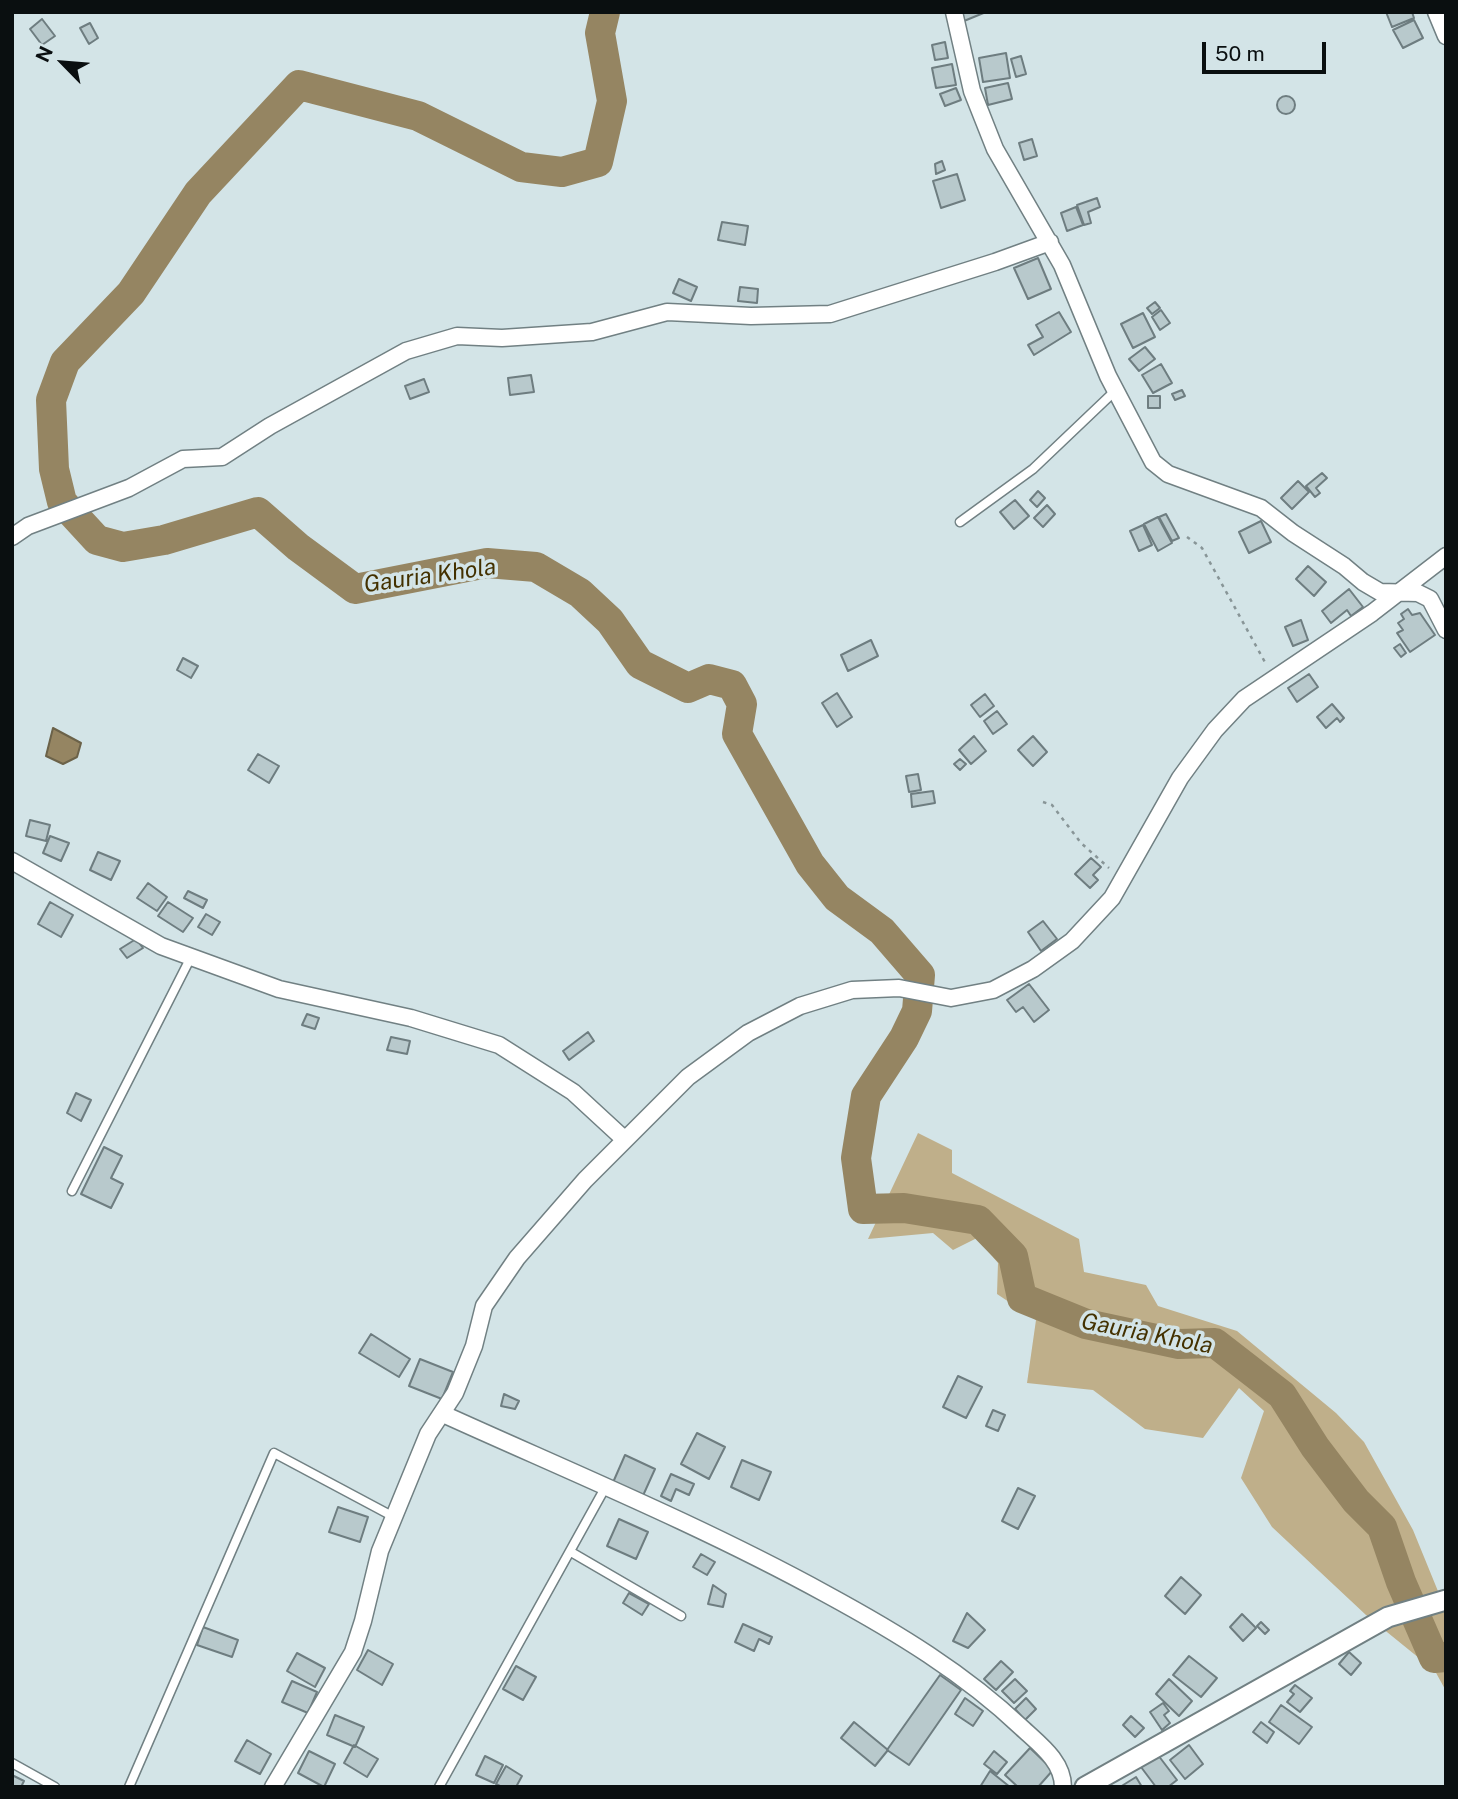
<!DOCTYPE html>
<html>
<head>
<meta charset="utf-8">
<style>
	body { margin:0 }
	#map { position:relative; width:1458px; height:1799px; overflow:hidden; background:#d3e4e7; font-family:"Public Sans",sans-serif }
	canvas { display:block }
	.frame { position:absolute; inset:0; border:14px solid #0a0f10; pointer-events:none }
	.north { position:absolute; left:28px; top:28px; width:70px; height:70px; -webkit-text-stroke:5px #d3e4e7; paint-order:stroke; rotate:295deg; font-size:19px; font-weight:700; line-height:28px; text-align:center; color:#0a0f10 }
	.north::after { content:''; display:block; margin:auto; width:24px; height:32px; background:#0a0f10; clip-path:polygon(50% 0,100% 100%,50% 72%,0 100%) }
	.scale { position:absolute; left:1202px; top:42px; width:124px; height:32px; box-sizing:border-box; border:4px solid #0a0f10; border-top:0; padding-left:9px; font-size:21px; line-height:24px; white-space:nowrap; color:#0a0f10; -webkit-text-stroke:5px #d3e4e7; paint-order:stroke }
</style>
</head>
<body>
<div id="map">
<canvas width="1458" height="1799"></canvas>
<div class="frame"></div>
<div class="north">N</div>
<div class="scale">50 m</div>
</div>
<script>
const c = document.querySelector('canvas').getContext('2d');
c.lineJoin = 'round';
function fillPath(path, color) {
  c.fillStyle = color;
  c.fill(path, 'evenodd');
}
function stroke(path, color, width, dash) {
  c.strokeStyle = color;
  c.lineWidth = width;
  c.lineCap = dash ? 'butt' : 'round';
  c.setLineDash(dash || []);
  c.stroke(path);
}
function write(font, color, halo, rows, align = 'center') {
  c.font = font + ' "Public Sans",sans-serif';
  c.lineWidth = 7;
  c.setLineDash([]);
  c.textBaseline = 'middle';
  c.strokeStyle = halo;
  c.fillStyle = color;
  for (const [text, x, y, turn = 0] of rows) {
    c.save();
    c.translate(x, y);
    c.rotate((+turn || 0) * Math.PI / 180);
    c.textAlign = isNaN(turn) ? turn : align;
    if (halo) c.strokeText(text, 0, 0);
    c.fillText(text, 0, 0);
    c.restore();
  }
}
const forest = new Path2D(`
	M918,1133l34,17v23l127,66 5,33 62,13 12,21 79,25 99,82 28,29 49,88 29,71 4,-1v91l-11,-20 -69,-56 -94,-88 -31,-49 23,-67 -25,-23 -36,50 -58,-9 -52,-39 -66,-7 9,-63 -39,-26 1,-31 -21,-25 -24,12 -20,-17 -65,6z`);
const water = new Path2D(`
	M53,728l28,15 -4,14 -14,7 -17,-8z`);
const river = new Path2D(`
	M605,12l-5,21 12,68 -14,61 -36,10 -41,-5 -103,-51 -119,-31 -101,108 -67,100 -66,69 -14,38 3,69 8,33 35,38 26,7 41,-7 94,-28 40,35 57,42 132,-26 49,4 44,26 30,28 30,43 48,24 21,-9 23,6 10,19 -5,30 73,130 27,34 45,33 38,44 -3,36 -13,27 -38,58 -10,62 7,51 41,-1 74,12 35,36 9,42 64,26 93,20 36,-1 67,52 33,52 41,54 26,26 19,55 33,76 12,-1`);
const building = new Path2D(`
	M961,12h25l-22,9z
	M1386,12h26l2,6 -22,9z
	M42,19l13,17 -13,9 -12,-16z
	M1414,20l9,18 -20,10 -10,-18z
	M90,23l8,15 -9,6 -9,-16z
	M945,42l3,16 -13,2 -3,-15z
	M1006,53l4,25 -27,4 -4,-24z
	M1021,56l5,18 -10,3 -5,-18z
	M952,64l4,21 -20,3 -4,-20z
	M1008,83l4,16 -24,6 -3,-17z
	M956,88l5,12 -16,6 -5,-12z
	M1277 105a9 9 0 1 1 18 0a9 9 0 1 1-18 0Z
	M1032,139l5,17 -13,4 -5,-17z
	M942,161l3,9 -9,4 -1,-10z
	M957,174l8,26 -24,8 -8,-27z
	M1097,198l3,9 -12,5 3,11 -7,2 -7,-20z
	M1076,207l7,18 -16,6 -6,-18z
	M722,222l26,4 -3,19 -27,-5z
	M1038,258l13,31 -23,10 -14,-31z
	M679,279l18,8 -6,14 -18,-8z
	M740,287l18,2 -1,14 -19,-2z
	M1155,302l5,6 -8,6 -5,-6z
	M1161,310l9,13 -10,7 -8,-13z
	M1059,312l12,20 -37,23 -6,-10 15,-8 -7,-12z
	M1143,313l12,24 -22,11 -12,-24z
	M1145,347l10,12 -16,12 -10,-12z
	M1161,364l11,19 -19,10 -11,-18z
	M531,375l3,17 -24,3 -2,-17z
	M424,379l5,13 -19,7 -5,-13z
	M1182,390l3,6 -10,4 -3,-6z
	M1148,396h12v12h-12z
	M1322,473l5,5 -11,10 4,5 -5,4 -9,-11z
	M1298,481l11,11 -17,17 -11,-11z
	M1038,491l7,7 -8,9 -7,-7z
	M1015,500l14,16 -15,13 -14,-17z
	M1047,505l8,9 -12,13 -9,-9z
	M1166,514l13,24 -7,3 -13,-24z
	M1158,517l14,26 -14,8 -14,-27z
	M1261,521l10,21 -22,11 -10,-21z
	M1143,525l9,20 -13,6 -9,-20z
	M1308,566l18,16 -12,14 -18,-17z
	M1349,589l14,18 -12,9 -4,-6 -16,13 -9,-12z
	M1408,609l4,6 8,-2 15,22 -25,17 -13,-19 6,-3 -5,-7 6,-4 -3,-5z
	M1301,620l7,20 -15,6 -8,-19z
	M871,640l7,16 -30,15 -7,-16z
	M1400,644l6,9 -5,4 -7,-9z
	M183,658l15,8 -7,12 -14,-8z
	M1309,674l9,13 -21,15 -9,-14z
	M837,693l15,24 -15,10 -15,-24z
	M985,694l9,12 -14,11 -9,-12z
	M1332,704l12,14 -4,4 -3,-4 -11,10 -9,-11z
	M997,711l10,13 -14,10 -9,-13z
	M974,736l12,15 -15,13 -12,-14z
	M1033,736l14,16 -14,14 -15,-16z
	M258,754l21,12 -10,17 -21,-13z
	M960,759l6,5 -6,6 -6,-6z
	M918,774l3,16 -12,2 -3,-16z
	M933,791l2,12 -23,4 -1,-13z
	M30,820l20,5 -4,16 -20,-5z
	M50,836l19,7 -8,18 -18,-8z
	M98,852l22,9 -9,19 -21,-10z
	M1091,858l10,9 -8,8 5,5 -8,8 -15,-14z
	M148,883l19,14 -10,14 -20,-13z
	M188,891l19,9 -4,8 -19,-10z
	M50,902l23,13 -12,22 -23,-13z
	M168,902l25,16 -10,14 -25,-16z
	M206,914l14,8 -8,13 -14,-8z
	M1043,921l14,18 -16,12 -13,-19z
	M136,939l7,9 -16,10 -7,-9z
	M1029,984l20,26 -15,12 -11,-15 -7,5 -9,-12z
	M307,1014l12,4 -4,11 -13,-4z
	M588,1032l6,9 -25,19 -6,-9z
	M391,1037l19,4 -3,13 -20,-4z
	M76,1093l15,7 -10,21 -14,-8z
	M104,1147l18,9 -11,22 12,6 -12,24 -30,-14z
	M371,1334l39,25 -11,18 -40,-24z
	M420,1359l33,13 -11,27 -33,-13z
	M958,1376l24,11 -16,31 -23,-11z
	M504,1394l15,7 -4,8 -14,-3z
	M993,1410l12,5 -7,16 -12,-5z
	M697,1433l28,14 -16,32 -28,-15z
	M625,1455l30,14 -14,31 -30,-13z
	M742,1460l29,12 -12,28 -28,-13z
	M671,1474l23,10 -5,11 -13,-6 -5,12 -10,-5z
	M1018,1488l17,8 -17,33 -16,-8z
	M338,1507l30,10 -8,25 -31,-10z
	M619,1519l29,13 -12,27 -29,-13z
	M701,1554l14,8 -8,13 -14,-8z
	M1181,1577l20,18 -16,19 -20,-18z
	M713,1585l13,9 -3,13 -15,-3z
	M629,1593l20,11 -7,11 -19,-12z
	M967,1613l18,17 -17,18 -15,-7z
	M1242,1614l14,14 -13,13 -13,-14z
	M1261,1622l8,8 -4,4 -8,-8z
	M743,1624l29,13 -3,7 -10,-5 -5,12 -19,-9z
	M203,1627l35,13 -6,17 -35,-12z
	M368,1650l25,14 -11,21 -25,-15z
	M1349,1652l12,11 -10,12 -12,-11z
	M297,1653l28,15 -10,19 -28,-16z
	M1189,1656l28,22 -16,19 -28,-22z
	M1001,1661l12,11 -17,18 -12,-11z
	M516,1666l20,11 -13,23 -20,-11z
	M940,1675l21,15 -52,75 -22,-15z
	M1015,1679l12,12 -13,12 -12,-12z
	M1169,1679l23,22 -13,15 -23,-22z
	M292,1681l25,11 -9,21 -26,-11z
	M1295,1685l17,13 -12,14 -13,-10 7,-8 -4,-3z
	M965,1698l18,13 -10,15 -18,-12z
	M1026,1698l10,11 -11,11 -10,-11z
	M1163,1703l6,8 -5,4 6,8 -8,7 -12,-18z
	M1281,1705l31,22 -13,17 -30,-22z
	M335,1715l29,12 -9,20 -28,-12z
	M1131,1716l13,12 -9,9 -12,-12z
	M854,1722l34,28 -13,16 -34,-28z
	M1261,1722l13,10 -7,11 -14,-11z
	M247,1740l24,14 -11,20 -25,-13z
	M354,1745l24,14 -11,18 -23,-14z
	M1189,1745l14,19 -18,15 -15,-19z
	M1030,1748l23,22 -15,17h-20l-13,-12z
	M309,1751l26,13 -11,23 -26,-14z
	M994,1751l13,11 -10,12 -13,-10z
	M1158,1755l19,25 -9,7h-12l-15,-20z
	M485,1756l18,9 -9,18 -18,-8z
	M506,1766l16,10 -6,11h-14l-6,-3z
	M990,1771l20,16h-30z
	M12,1775l12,6 -3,6h-9z
	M1136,1777l6,10h-22z`);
const path = new Path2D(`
	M1187,537l15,11 64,116
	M1043,802l9,3 29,38 28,25`);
const service = new Path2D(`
	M960,522l73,-53 83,-79
	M72,1191l119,-234
	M571,1552l110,64
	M12,1763l43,24
	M129,1787l145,-334 120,64
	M439,1787l166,-299`);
const minor = new Path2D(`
	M954,12l18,79 23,58 67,116 46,111 45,86 15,12 93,34 32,25 51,33 19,16 17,10 38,1 12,6 16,31
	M1436,12l10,24
	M12,537l16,-11 101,-38 54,-29 39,-2 48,-31 136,-75 51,-15 45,2 90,-6 75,-20 84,4 79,-2 165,-52 55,-20
	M12,861l149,85 118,43 132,29 88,27 74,47 51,47
	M443,1414c128,58 259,112 383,180 70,38 138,79 196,134 17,16 41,33 41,59
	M273,1787l80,-135 10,-31 17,-70 48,-117 27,-41 19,-47 10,-40 33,-48 68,-78 103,-103 60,-44 52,-27 52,-16 47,-2 52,10 42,-8 40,-21 39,-28 40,-43 68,-120 35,-48 29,-31 128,-86 74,-57`);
const tertiary = new Path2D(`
	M1085,1787l303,-170 58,-17`);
const waterNames = [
	["Gauria Khola",430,576,-8],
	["Gauria Khola",1147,1334,11]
];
fillPath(forest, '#bfaf8a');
fillPath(water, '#958562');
stroke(water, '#6b6249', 2);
stroke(river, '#958562', 30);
fillPath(building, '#b8c9cc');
stroke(building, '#6e7d80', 2);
stroke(service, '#718083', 11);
stroke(minor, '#718083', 19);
stroke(tertiary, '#718083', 23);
stroke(path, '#889597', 2.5, [3.5, 5]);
stroke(service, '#fff', 8);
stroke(minor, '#fff', 16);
stroke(tertiary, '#fff', 19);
write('italic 23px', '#433100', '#d3e4e7', waterNames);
</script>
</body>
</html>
